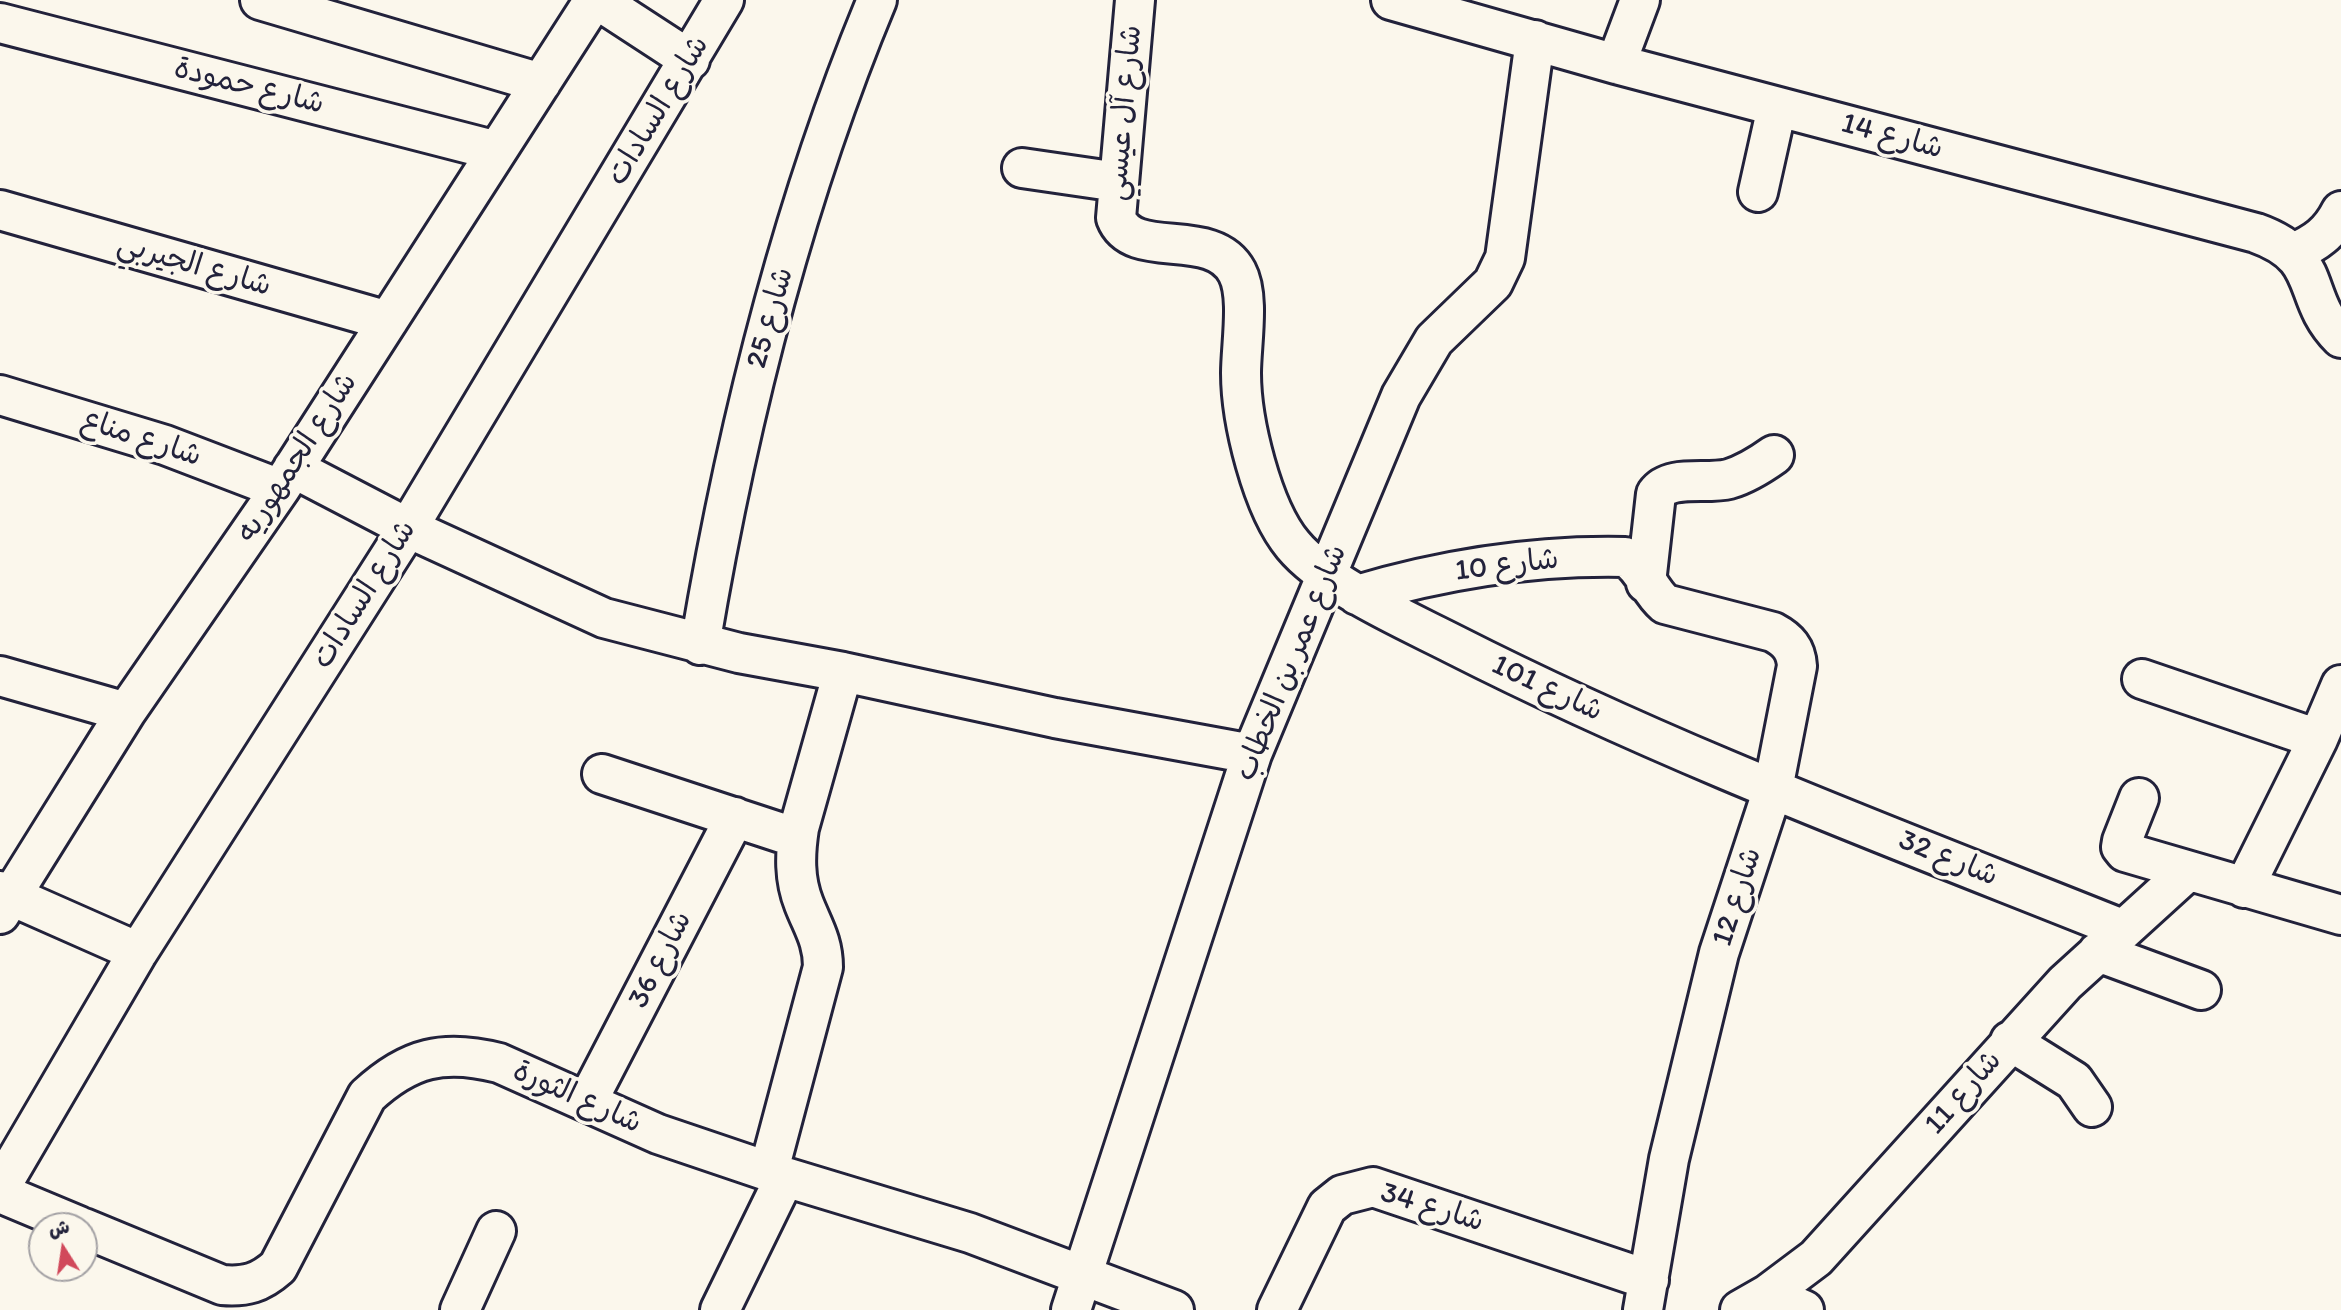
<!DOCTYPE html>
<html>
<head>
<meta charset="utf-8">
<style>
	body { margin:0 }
	#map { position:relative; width:2341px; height:1310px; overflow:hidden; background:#fbf7ec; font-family:Itim,"Playpen Sans Arabic",sans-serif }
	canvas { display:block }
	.north { position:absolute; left:28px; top:1212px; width:70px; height:70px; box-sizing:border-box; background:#fbf7ec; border:2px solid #a4a2a5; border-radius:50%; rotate:348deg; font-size:19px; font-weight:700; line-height:28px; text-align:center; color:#22223b }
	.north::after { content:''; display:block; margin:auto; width:24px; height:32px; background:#d1495b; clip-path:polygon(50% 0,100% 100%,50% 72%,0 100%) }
</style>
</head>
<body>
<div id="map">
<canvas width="2341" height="1310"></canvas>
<div class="north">ش</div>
</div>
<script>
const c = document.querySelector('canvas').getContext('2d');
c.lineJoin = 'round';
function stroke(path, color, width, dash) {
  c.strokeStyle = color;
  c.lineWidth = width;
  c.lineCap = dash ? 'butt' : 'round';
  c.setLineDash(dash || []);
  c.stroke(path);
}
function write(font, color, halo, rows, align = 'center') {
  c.font = font + ' Itim,"Playpen Sans Arabic",sans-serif';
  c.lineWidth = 7;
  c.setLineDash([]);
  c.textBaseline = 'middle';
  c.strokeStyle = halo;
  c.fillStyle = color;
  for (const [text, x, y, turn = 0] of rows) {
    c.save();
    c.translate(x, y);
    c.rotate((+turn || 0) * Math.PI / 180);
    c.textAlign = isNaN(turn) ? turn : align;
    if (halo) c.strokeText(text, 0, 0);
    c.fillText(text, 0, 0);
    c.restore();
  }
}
const minor = new Path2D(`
	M260,0l281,83
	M598,0l92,60
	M1135,0l-19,218c17,44 96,7 121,54 13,24 4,73 4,101 0,48 21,135 52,172 33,40 113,75 160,99 216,110 444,195 669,285
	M1391,0l225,64 640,169c70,25 43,63 85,105
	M0,23l497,128
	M1616,64l24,-64
	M1022,168l96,14
	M1758,192l19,-85
	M0,210l388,111
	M2293,253c23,-10 37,-20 48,-42
	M0,395l165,50 115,44
	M293,468l115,60 196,90 135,35 104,19 212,46 197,36
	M1646,583l10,-89c14,-20 50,-9 73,-15 17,-5 31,-14 45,-24
	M1357,595c88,-26 177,-40 268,-38 19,10 23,33 40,47l108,28c15,8 23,17 24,34l-24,123 -54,164 -50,206 -26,151
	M700,645c37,-220 91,-439 177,-645
	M0,676l126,36
	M2142,679l176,60
	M602,774l195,64
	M2139,798l-17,43 -1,6 4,5 216,63
	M2244,888l74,-149 23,-54
	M0,891l138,61
	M0,914l126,-202 154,-223 314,-489
	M2098,952l103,38
	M2010,1041l64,40 18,26
	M587,1102l148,-285
	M769,1170l54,-203c0,-26 -10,-40 -19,-63 -10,-25 -9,-50 -5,-76l44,-156
	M0,1188l138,-236 270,-424 316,-528
	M0,1193l79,33
	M84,1228l138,57c24,2 38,-2 56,-18l89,-171c42,-39 77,-47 132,-33l159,71 127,43 185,56 204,77
	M1768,1294l36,16
	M460,1310l36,-79
	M720,1310l65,-133
	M1071,1310l181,-556 149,-358 33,-56 59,-57 12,-25 30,-218
	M1277,1310l50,-103 15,-12 31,-8 276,93
	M1740,1310l28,-16 48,-36 249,-275 122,-111`);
const streetNames = [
	["شارع حمودة",249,87,14],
	["شارع السادات",659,111,-59],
	["شارع آل عيسي",1125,113,-85],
	["شارع 14",1892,137,15],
	["شارع الجيربي",194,266,16],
	["شارع 25",771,318,-74],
	["شارع مناع",141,439,18],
	["شارع الجمهوريه",298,458,-57],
	["شارع 10",1507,566,-7],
	["شارع السادات",365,595,-58],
	["شارع عمر بن الخطاب",1292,663,-68],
	["شارع 101",1547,689,25],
	["شارع 32",1948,859,22],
	["شارع 12",1738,897,-72],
	["شارع 36",661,960,-63],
	["شارع 11",1964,1093,-49],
	["شارع الثورة",577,1098,24],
	["شارع 34",1432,1208,17]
];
stroke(minor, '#22223b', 44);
stroke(minor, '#fbf7ec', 38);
write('30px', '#22223b', '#fbf7ec', streetNames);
</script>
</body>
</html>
